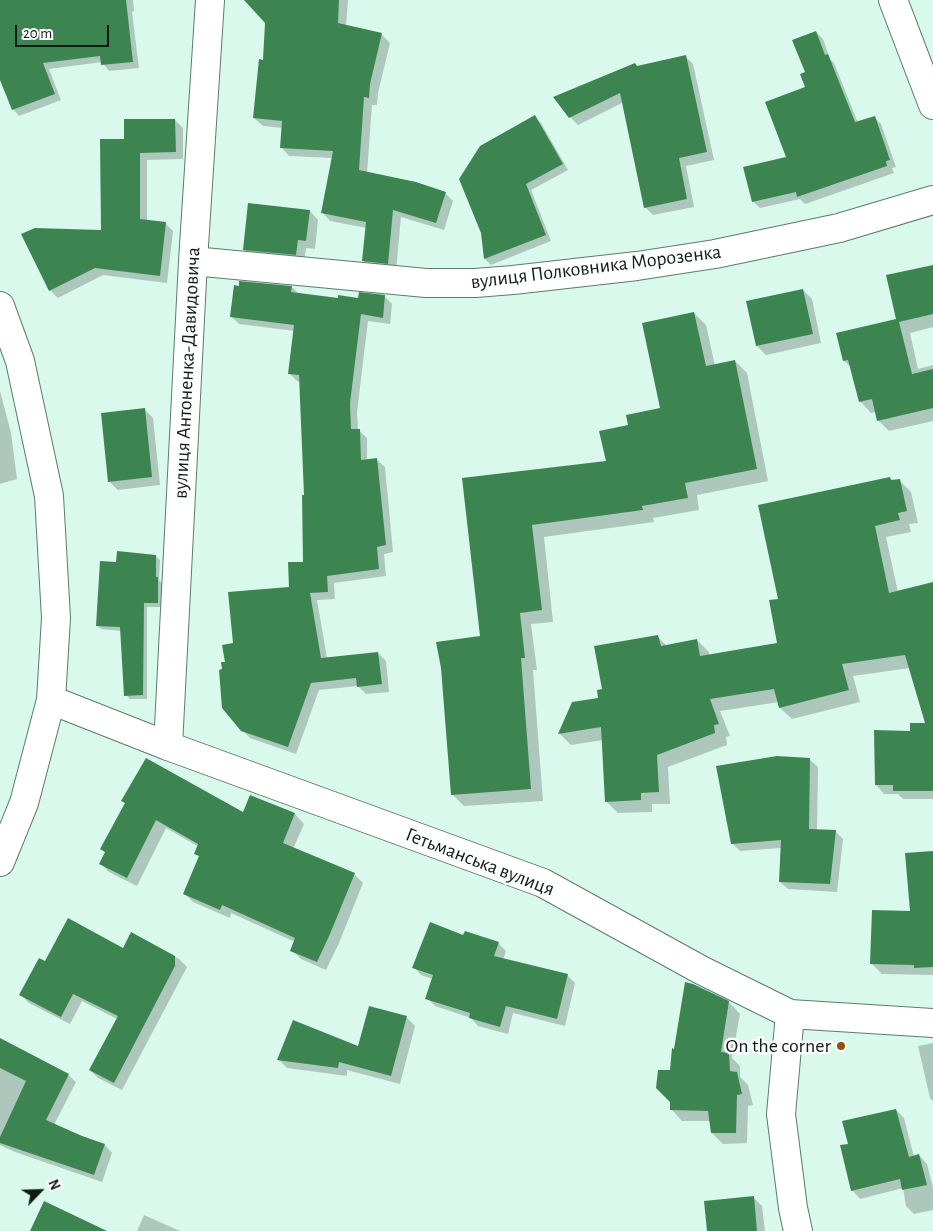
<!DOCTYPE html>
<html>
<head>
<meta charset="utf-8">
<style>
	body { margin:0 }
	#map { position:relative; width:933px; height:1231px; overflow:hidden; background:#d9f9ed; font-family:"Alegreya Sans",sans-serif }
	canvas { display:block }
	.north { position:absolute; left:15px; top:1166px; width:50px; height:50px; -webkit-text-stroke:4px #fdfdfd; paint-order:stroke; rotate:66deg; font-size:14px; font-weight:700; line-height:20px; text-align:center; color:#0f1b17 }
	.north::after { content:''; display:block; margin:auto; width:18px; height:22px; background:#0f1b17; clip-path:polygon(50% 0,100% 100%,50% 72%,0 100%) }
	.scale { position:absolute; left:15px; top:25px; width:94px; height:22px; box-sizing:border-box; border:2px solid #0f1b17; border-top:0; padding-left:6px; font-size:15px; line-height:18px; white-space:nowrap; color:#0f1b17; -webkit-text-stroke:4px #fdfdfd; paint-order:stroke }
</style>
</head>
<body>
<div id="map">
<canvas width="933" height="1231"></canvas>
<div class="north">N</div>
<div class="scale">20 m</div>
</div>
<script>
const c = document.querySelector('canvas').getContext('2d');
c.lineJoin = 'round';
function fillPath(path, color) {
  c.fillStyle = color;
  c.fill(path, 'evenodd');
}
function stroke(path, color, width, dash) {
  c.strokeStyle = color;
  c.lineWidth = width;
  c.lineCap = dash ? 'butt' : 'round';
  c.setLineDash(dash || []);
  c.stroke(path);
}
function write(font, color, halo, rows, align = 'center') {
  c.font = font + ' "Alegreya Sans",sans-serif';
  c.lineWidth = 5;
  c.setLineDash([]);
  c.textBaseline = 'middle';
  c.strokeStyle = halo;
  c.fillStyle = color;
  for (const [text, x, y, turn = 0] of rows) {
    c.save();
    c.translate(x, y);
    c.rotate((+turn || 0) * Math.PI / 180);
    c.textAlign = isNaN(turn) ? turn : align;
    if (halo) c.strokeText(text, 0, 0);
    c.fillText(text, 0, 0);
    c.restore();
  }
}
const shadow = new Path2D(`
	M0,0h133l1,11 -2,1 7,56 -30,3 -7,-9 -53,7 12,31 -42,16 -6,-7 -13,-33z
	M262,0h86l-2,27 35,7 9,9 -12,50 -1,12h-5l-5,68 78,20 8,8 -9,29 -43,-13 -5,54 -24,-2 -9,-8 4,-33 -37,-7 -8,-9 11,-54 -44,-2 -8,-9 2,-19 -20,-2 -9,-8 10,-57 3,-38z
	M816,32l7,7 7,20 4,4 24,60 16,-6 7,7 15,43 -4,1 2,5 -89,31 -5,-5 -40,9 -7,-7 34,-43 20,-70v-16z
	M686,57l7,7 21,96 -28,6 8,41 -41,8 -8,-8 -21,-105 -46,23 -8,-8 68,-50z
	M535,117l6,6 27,47 -37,20 20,51 -60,24 -6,-6 -2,-26z
	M175,120l8,8v31l-36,1v61l18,2 8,8 -6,52 -64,-8 -45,23 -8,-8 52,-59 23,-91z
	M310,211l8,9 -3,29 -9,-1 -2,15 -51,-5 -9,-8z
	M933,266v61l-23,6 8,36 15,-4v56l-44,10 -11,-11 -2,-8 -5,1 -11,-12 -8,-33 -8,-7 53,-41z
	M292,287l7,7 40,6 20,-1 25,-3 8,8 -2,20 -22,-3 -11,91 1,18 9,8v23l10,-1 8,7 8,85 -9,2 2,22 -52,7 1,16 -18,1 10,58 51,-5 8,8 3,31 -23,2 -8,-8 -39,4 -23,64 -46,-16 -8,-8 -19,-60 4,-7 63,-75 14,-25 1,-67 -4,-114 -4,-1 -8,-8 6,-42 -56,-7 -8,-8z
	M803,290l9,9 9,44 -55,12 -9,-9 -9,-44z
	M694,313l12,12 9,41 20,-5 12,12 21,108 -71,14 2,15 -46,8 1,4 -110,15 9,85 -22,2 6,46h-4l10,131 -79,5 -12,-12 30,-157 -19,-157 145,-18 21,-36 33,-17z
	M0,391l11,42 6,46 -17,5z
	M145,410l8,8 7,67 -42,5 -9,-9z
	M890,478l3,3 6,-1 12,12 7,31 -9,1 2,8 -25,5 12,55 35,-9v114l-23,-29 -57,8 7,26 -68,17 -12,-11 -1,-6 -59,9 10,25 -4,1 1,8 -59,22 2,37h-18v8l-34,1 -12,-12 -3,-61 -32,5 -12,-12 40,-34 5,-9 54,-53 9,9 30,-6 12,12v4l70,-12v-44z
	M156,556l4,4 -1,20 3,3v24h-15v92h-17l-4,-4 -5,-64 -20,-2 -4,-4 21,-62z
	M933,725v74h-30l-5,-5h-14l-8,-9 35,-53z
	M810,760l8,7 -1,64h18l8,8 -6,53 -49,-3 -8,-7 1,-34 -41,3 -8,-8z
	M251,796l44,18 9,10 -11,25 61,25 9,9 -24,60 -13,27 -25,-11 -9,-9 3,-8 -64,-29 -1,5 -37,-16 -9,-9 16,-36 -4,-4 3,-6 -33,-19 -29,58 -28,-14 -9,-9 6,-10 -4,-4 24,-45 -3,-3 120,13z
	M933,852v123l-51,-1 -11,-11 40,-50z
	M131,934l48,25 8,8 -65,123 -24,-12 -8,-8 27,-51 -35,-18 -12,23 -41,-21 -8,-8 24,-32 78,-14z
	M464,937l34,6 8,8 -3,9 64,15 8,8 -10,43 -52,-13 -5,21 -30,-8 -7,-8 -36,-12 -8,-8 6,-19 -12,-4 -7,-8z
	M729,1002l11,12 -8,44 8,8v11l8,8 5,20 -5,1 -1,37 -24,1 -11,-11 -1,-12h-29l-11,-12v-38l4,-21z
	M370,1008l37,10 8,8 -15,58 -53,-14v6l-60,-8 -8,-8 80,-12z
	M933,1043v58l-3,-3 -12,-52z
	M0,1051l68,24 8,7 -22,43 51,20 7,8 -10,29 -87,-30 -15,-7z
	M896,1110l8,8 10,39 5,-2 8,9 6,24v22l-19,4 -8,-8 -3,-18 -43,11 -8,-9 -3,-46z
	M753,1197l9,9 3,25h-57z
	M144,1215l36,16h-43z`);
const building = new Path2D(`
	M0,0h126l7,62 -32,3 -1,-9 -57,7 12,31 -43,16 -12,-30z
	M244,0h95l-1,23 44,10 -12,51 -1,14 -5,-1 -5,73 57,12 30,10 -10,31 -43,-13 -5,54 -26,-3 4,-39 -45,-9 12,-62 -53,-3 2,-27 -29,-3 6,-59 4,1 2,-37z
	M816,31l9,24 3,-1 27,68 20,-6 15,44 -4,1 1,5 -90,31 -1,-5 -44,10 -9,-35 43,-10 -21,-55 40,-15 -5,-13 5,-2 -13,-32z
	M686,55l21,97 -28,6 8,41 -43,9 -24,-115 -51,25 -16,-21 82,-34 2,3z
	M535,115l28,49 -37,20 20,51 -62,24 -3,-26 -22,-54 21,-33z
	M124,119h51l1,33 -36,1v66l26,3 -6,54 -65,-8 -46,23 -28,-57 14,-6 66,2 -1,-91h24z
	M248,203l62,7 -4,31 -8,-1 -2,15 -53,-5z
	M933,265v49l-34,8 13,52 21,-5v39l-56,13 -5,-22 -13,3 -11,-42 -5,1 -7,-28 60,-14 -10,-44z
	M239,281l53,5 -1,6 47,6v-3l20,3 1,-6 26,3 -2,23 -22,-4 -11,89 1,26h9l1,31 16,-2 9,87 -9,2 2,22 -52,7 1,16 -18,1 11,65 57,-6 4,32 -25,3 -1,-9 -45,5 -23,64 -47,-16 -19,-23 -3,-38 3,-1 -1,-7h4l-3,-17 11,-2 -5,-51 61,-5 -1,-25h15l-1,-67h2l-5,-120 -11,-1 6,-49 -64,-8 4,-32 5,1z
	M803,289l10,45 -57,12 -10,-45z
	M694,312l12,54 29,-6 22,109 -72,14 3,15 -46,8 1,4 -111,15 10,85 -22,3 5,45h-4l10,131 -80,6 -10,-127 -5,-26 44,-6 -18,-158 144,-17 -7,-30 29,-6 -2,-10 34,-7 -18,-85z
	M145,408l7,69 -44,5 -7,-69z
	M890,477l1,3 9,-1 7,32 -9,2 2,7 -25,6 14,67 44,-11v209h-40v-6h-18l-1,-55 36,1v-8h15l-20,-68 -63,9 7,26 -70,18 -5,-19 -64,10 9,25 -5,1 1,8 -58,22 2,37 -18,1v7l-36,2 -4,-75 -43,7 14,-32 26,-4 -1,-8 5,-1 -8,-43 64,-11 3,11 36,-7 3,17 77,-13 -8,-43 9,-1 -20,-94z
	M117,551l39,4v22h2v26h-14l-1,92 -19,1 -4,-69 -24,-1 4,-65 16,1z
	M777,756l33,2 -1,71 27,1 -6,54 -51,-2 2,-42 -50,4 -15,-78z
	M146,758l97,54 7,-17 45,18 -12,30 72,30 -25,61 -13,28 -27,-11 5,-13 -73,-33 -2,5 -37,-16 16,-38 -5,-2 4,-10 -42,-24 -29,58 -28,-14 6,-12 -5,-3 25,-46 -4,-2z
	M933,851v116l-19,1v-3l-44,-1 2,-54 38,1 -5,-58z
	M68,918l55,30 8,-16 44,24v10l-61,117 -25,-13 29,-54 -45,-22 -12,23 -42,-22 20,-37 6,3z
	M430,922l33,13 2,-4 34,11 -5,14 74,18 -11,45 -51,-13 -6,21 -31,-9 1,-5 -45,-14 8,-24 -21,-7z
	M685,982l8,2 36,17 -8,51 8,1 1,18 7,1 5,22 -5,1 -1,38h-25l-3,-22 -38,-1v-8l-14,-14 2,-18h12l2,-22 2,1z
	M369,1006l38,10 -16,60 -52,-14 -1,6 -61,-8 16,-40 65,26z
	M0,1038l69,36 -23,46 36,16 23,8 -11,31 -94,-32v-6l26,-56 -26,-13z
	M896,1109l13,48 10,-3 8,31 -25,5 -2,-11 -49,12 -11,-46 8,-1 -6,-23z
	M754,1196l3,35h-50l-3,-30z
	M44,1201l63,30h-77z`);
const minor = new Path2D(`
	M893,0l40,105
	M193,261l233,22h49l38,-3 124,-14 78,-12 124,-26 94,-28
	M168,746l25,-485 17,-261`);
const tertiary = new Path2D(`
	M0,306l20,55 29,135 7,122 -5,82 -27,103 -24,59
	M51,700l117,46 375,137 158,87 89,44 143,9
	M790,1014l-9,100 12,94 5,23`);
const markers = [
	[841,1046,5,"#8c550a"]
];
const streetNames = [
	["вулиця Полковника Морозенка",596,267,-7],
	["вулиця Антоненка-Давидовича",187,373,-87],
	["Гетьманська вулиця",480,862,21]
];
const poiNames = [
	["On the corner",831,1046]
];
fillPath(shadow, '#0003');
fillPath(building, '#3c8551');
stroke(minor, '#5d7a70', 30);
stroke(tertiary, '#5d7a70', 30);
stroke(minor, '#fff', 28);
stroke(tertiary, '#fff', 28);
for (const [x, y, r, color] of markers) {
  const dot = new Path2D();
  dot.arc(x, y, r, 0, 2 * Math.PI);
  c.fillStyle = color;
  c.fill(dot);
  stroke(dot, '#fdfdfd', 2);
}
write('20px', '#0f1b17', '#fdfdfd', streetNames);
write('20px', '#0f1b17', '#fdfdfd', poiNames, 'right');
</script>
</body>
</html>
